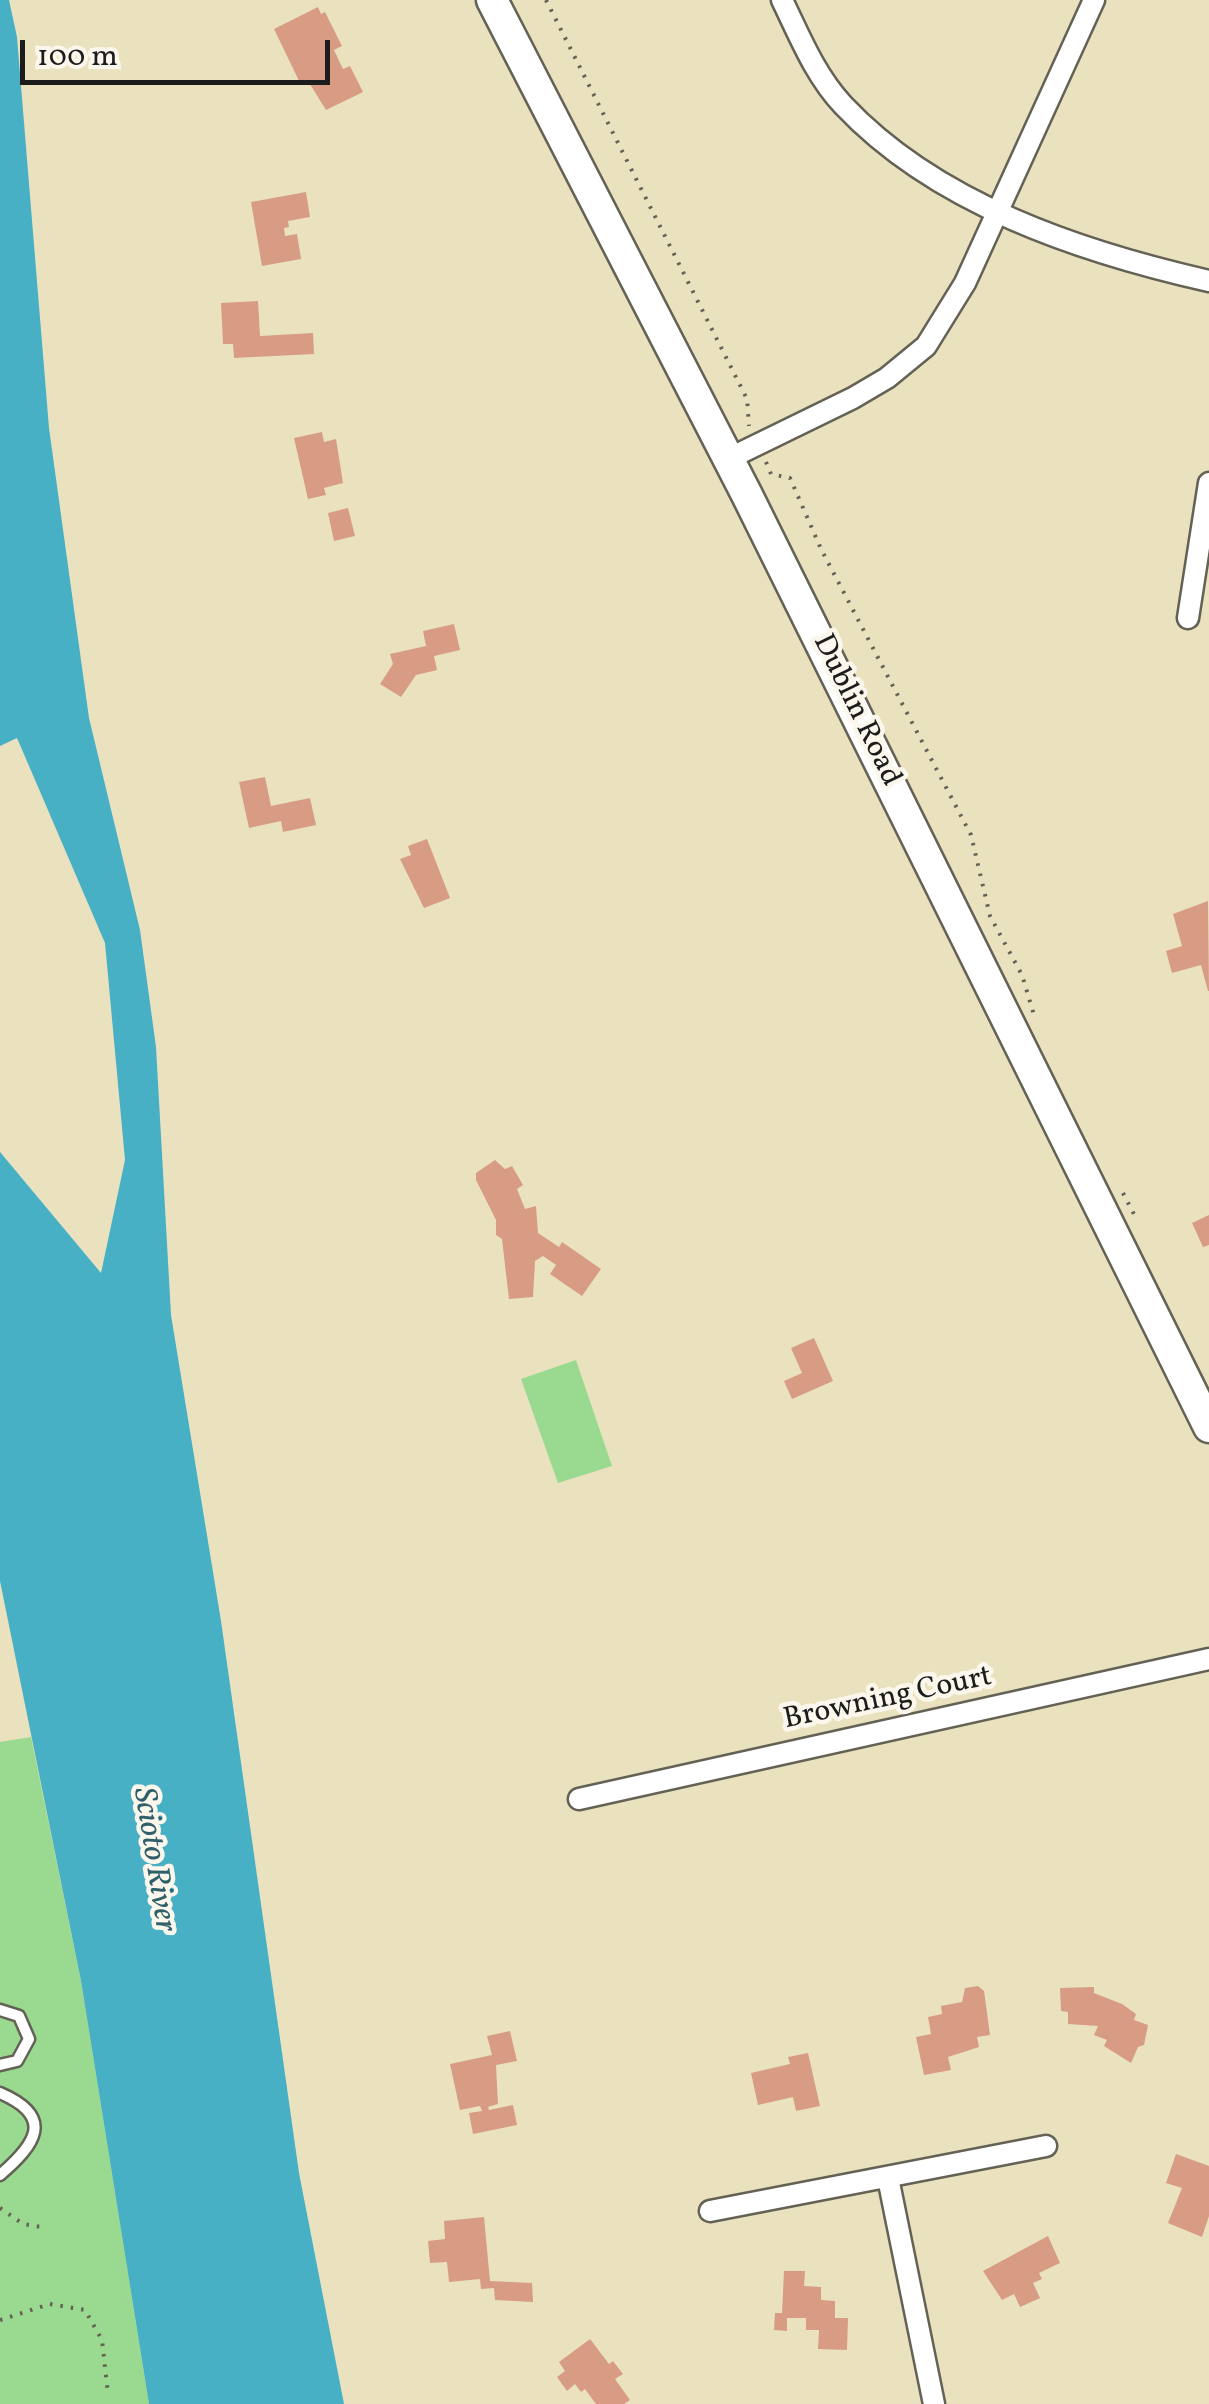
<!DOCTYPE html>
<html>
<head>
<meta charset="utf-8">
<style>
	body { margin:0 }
	#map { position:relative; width:1209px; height:2404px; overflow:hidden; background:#eae2bf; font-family:Vollkorn,serif }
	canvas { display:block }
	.scale { position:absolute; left:20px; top:40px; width:310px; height:45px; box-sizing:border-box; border:5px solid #1c1c1c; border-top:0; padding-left:12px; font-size:30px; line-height:35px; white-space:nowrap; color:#1c1c1c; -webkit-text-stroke:8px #fbf7ec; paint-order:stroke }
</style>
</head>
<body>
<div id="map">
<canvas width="1209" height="2404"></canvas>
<div class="scale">100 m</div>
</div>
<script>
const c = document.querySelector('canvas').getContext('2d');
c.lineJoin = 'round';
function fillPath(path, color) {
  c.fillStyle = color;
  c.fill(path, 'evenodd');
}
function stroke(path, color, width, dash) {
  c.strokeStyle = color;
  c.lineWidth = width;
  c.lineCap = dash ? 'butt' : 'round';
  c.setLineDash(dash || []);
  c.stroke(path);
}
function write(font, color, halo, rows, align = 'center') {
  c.font = font + ' Vollkorn,serif';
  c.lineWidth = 9;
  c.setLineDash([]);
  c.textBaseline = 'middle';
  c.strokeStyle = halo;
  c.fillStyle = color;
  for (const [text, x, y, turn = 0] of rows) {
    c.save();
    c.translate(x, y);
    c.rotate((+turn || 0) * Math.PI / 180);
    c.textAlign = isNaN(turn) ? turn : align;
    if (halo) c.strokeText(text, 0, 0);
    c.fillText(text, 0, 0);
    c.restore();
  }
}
const green = new Path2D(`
	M576,1360l36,106 -54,17 -37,-104z
	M31,1737l50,244 68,423h-149v-662z`);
const water = new Path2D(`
	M0,0h9l8,37 32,391 40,290 51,212 16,117 15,268 50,306 78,552 45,231h-195l-68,-423 -81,-400v-429l101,121 24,-113 -20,-217 -88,-205 -17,8z`);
const building = new Path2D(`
	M318,7l3,7 4,-2 17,34 -8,4 9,19 7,-3 13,26 -37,18 -18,-29 -7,4 -27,-56z
	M306,192l4,25 -22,4 1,6 -5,1 1,8 12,-2 4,25 -39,7 -11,-64z
	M258,301l2,35 53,-3 1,21 -80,4 -1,-14h-10l-2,-41z
	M322,432l2,10 12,-3 7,44 -19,5 2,7 -18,4 -14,-61z
	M348,508l7,28 -21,5 -6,-28z
	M454,624l6,26 -26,6 3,14 -21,5 -15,22 -21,-13 13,-20 -3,-10 36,-8 -3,-15z
	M265,777l6,29 39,-8 6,27 -33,7 -2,-11 -32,7 -10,-46z
	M427,839l23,59 -26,10 -24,-49 11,-4 -3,-9z
	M1208,901l1,90h-1l-7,-26 -29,8 -6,-22 16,-5 -9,-32z
	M495,1160l10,9 7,-3 11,19 -6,4 8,20 11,-3 2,27 21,14 3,-5 39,27 -19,27 -32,-22 6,-9 -13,-9 -8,5 -2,36 -24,2 -7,-60 -6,-4v-15l-20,-40v-7z
	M1209,1215v30l-6,2 -11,-24z
	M814,1338l19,43 -41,18 -8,-18 18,-8 -11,-25z
	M978,1986l6,5 6,44 -13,2 2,10 -31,10 3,13 -27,5 -8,-38 15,-3 -3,-17 14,-3 -1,-8 21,-4 3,-14z
	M1094,1987v6l28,11 14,10 -2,6 14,5 -4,20 -6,2 -7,16 -27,-17 3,-6 -13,-5 4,-9 -30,-2v-12l-7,-1 -1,-23z
	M510,2031l7,30 -21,4 2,39 -10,3 1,3 24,-5 4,20 -44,9 -4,-21 13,-2 -2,-5 -20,4 -10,-46 42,-9 -5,-19z
	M808,2053l12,53 -24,5 -3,-14 -35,8 -7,-32 39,-9 -2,-7z
	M1176,2154l33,12v50l-7,21 -34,-14 14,-35 -16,-5z
	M484,2217l6,64 42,2 1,19 -38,-2 -1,-12 -13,1 -1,-10 -31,3 -2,-20 -17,1 -2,-22 17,-2 -1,-18z
	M1048,2236l12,27 -21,10 3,6 -9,4 7,15 -20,9 -6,-13 -12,6 -19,-29z
	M784,2271h21l-1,15 17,1v13l14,1v17h13l-1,32 -29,-1 1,-19h-13v-12h-19v13l-13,-1 1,-17h7z
	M590,2339l19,25 4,-3 10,13 -8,5 15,21 -6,4h-28l-11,-15 -4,3 -6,-8 -8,7 -10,-14 8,-6 -6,-9z`);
const path = new Path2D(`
	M546,0l201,399 2,27
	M766,462l5,12 19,4 31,71 150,286 19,81 32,59 12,40
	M1123,1193l14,27
	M0,2208l23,16 18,3
	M0,2320l50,-16 35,6 17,30 6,54`);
const service = new Path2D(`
	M0,2010l19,6 10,23 -12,22 -17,4
	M0,2093c56,24 35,52 0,82`);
const minor = new Path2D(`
	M782,0c18,37 33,75 61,105 93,99 238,147 366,176
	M728,459l125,-61 34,-20 39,-32 39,-63 129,-283
	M1188,618l21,-135
	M579,1799l630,-140
	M888,2178l46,226
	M710,2211l336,-65`);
const secondary = new Path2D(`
	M492,0l255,495 462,932`);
const streetNames = [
	["Dublin Road",855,711,64],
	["Browning Court",888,1700,-12]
];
const waterNames = [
	["Scioto River",152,1860,81]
];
fillPath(green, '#9ada90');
fillPath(water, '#47b0c5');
fillPath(building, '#d79c83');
stroke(service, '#646155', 15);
stroke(minor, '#646155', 25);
stroke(secondary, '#646155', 35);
stroke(path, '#646155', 4, [2.5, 8]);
stroke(service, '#fff', 10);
stroke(minor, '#fff', 20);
stroke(secondary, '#fff', 30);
write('30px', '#1c1c1c', '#fbf7ec', streetNames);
write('italic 32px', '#2f5f68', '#fbf7ec', waterNames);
</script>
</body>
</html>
